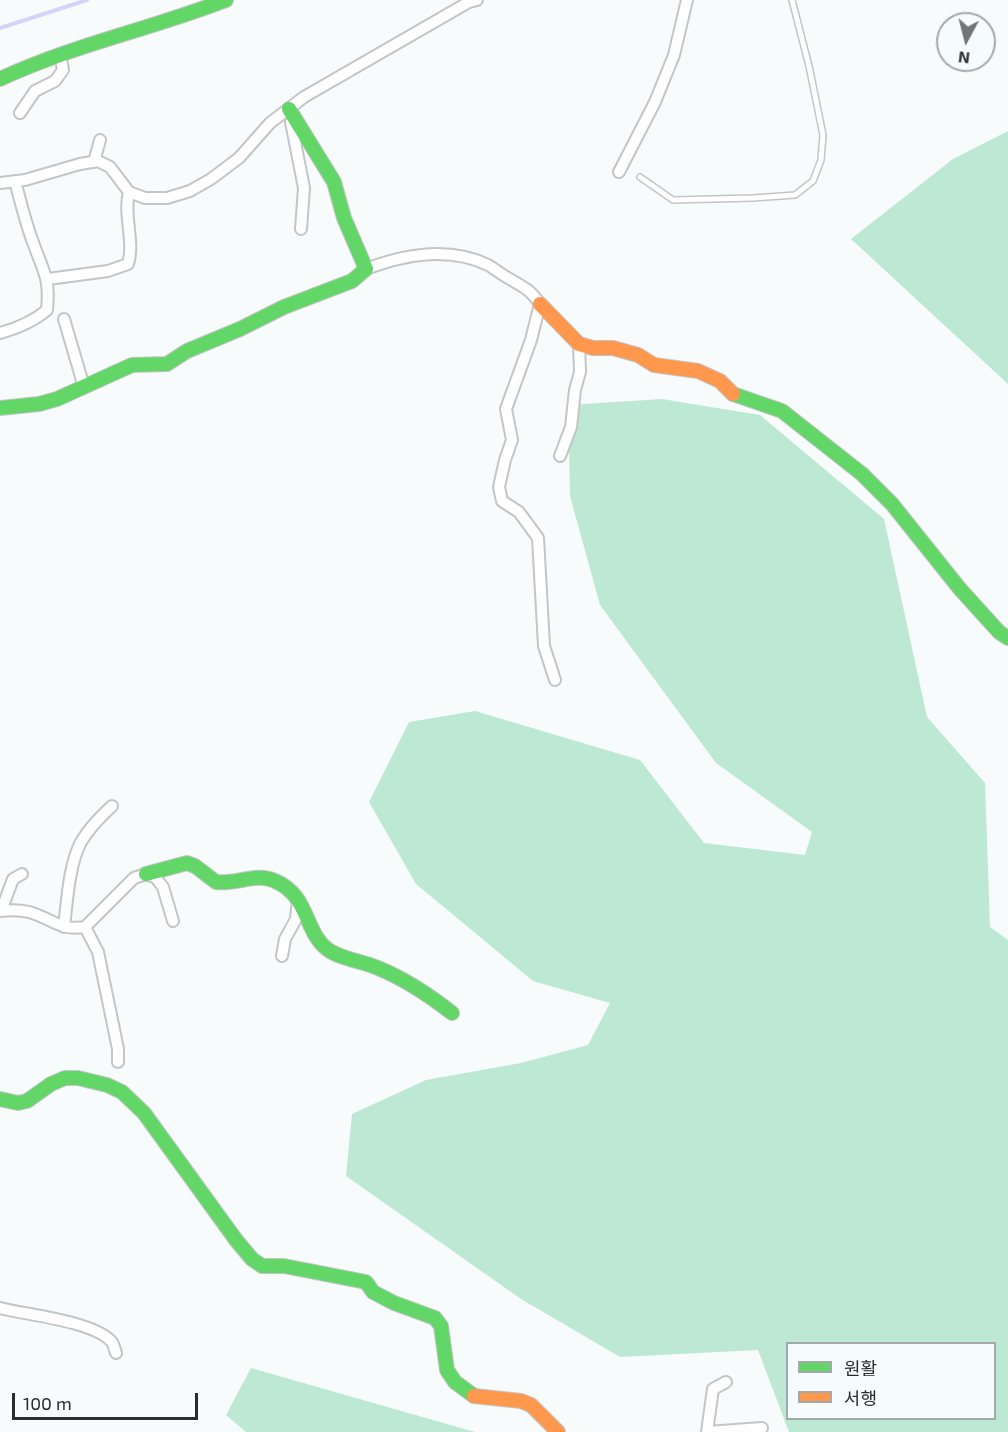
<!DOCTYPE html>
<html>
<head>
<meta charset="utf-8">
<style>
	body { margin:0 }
	#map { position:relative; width:1008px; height:1432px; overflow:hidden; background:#f8fbfc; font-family:"Exo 2","Noto Sans KR",sans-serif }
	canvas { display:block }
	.legend { position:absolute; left:786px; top:1342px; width:210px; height:78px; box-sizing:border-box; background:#f6fcfe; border:2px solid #a4a9aa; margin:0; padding:8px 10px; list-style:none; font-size:18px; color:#2a2c2d }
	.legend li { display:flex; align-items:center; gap:12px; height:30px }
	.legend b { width:30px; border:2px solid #a4a9aa }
	.north { position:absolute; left:936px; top:12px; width:60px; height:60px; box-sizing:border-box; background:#f6fcfe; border:2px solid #a4a9aa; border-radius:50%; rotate:187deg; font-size:16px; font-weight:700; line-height:24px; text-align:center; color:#2a2c2d }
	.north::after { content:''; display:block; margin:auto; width:21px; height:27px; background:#727475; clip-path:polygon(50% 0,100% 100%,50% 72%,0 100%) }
	.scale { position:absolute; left:12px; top:1393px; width:186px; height:27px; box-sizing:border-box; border:3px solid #2a2c2d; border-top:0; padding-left:8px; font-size:18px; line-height:21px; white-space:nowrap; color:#2a2c2d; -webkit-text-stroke:4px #f6fcfe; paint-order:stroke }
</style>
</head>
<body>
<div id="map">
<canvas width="1008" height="1432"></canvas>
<ul class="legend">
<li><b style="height:8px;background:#63d668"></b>원활</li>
<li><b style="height:8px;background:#ff974d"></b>서행</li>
</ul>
<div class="north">N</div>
<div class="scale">100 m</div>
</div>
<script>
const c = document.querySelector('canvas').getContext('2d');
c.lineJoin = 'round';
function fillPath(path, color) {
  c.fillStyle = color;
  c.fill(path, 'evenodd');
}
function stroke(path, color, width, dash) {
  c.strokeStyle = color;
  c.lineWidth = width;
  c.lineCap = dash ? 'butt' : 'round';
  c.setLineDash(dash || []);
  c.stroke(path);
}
const forest = new Path2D(`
	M1008,131v253l-157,-145 102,-80z
	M662,399l98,16 124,104 43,198 58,66 5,144 18,13v492h-219l-31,-82 -138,7 -99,-58 -175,-123 6,-62 74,-34 95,-17 67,-18 22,-42 -77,-22 -117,-97 -47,-82 40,-80 66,-11 165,49 64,83 101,12 7,-23 -96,-69 -116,-158 -30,-109 -2,-91zM788,1344h206v74h-206z
	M251,1368l224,64h-229l-20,-17z`);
const stream = new Path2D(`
	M0,28l87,-28`);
const lane = new Path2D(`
	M640,177l33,23 80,-2 42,-3 18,-14 8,-21 2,-25 -14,-69 -17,-66`);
const street = new Path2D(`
	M20,113l15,-22 20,-10 8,-11 -3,-16
	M294,116l-3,6 13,66 -3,41
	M94,162l6,-22
	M619,172l36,-70 19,-47 13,-55
	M0,183l25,-3 55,-16 18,-3 12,6 19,25 16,6h22l23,-7 21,-12 28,-21 31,-35 34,-26 165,-95 8,-2
	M366,269c39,-15 83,-23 122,-4 7,4 13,9 20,13 15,9 22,11 32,26l-9,36 -25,69 6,31 -7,20 -6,27 3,14 17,11 19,26 6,108 11,34
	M48,279l60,-8 20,-7c7,-22 -5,-49 1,-72
	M64,319l20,68
	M0,333c18,-5 33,-11 47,-23 3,-32 -3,-37 -13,-65 -8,-20 -13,-42 -19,-64
	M560,456l11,-29 4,-37 5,-18 -1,-28
	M0,911c9,-1 20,-1 29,1 22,6 30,19 56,15l49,-49 12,-4 9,3 8,10 10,34
	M1,911l12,-32 9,-5
	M64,927c3,-25 5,-63 17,-85 8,-14 19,-25 31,-36
	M85,927l13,25 20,97v13
	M282,956l3,-17 11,-20 2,-20
	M0,1308c28,7 90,13 110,32 4,3 4,8 6,13
	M707,1432l6,-43 13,-7
	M707,1432l55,-4`);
const fast = new Path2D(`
	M0,79c73,-34 151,-50 226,-79
	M733,394l49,17 80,63 30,30 68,85 39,43 9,6
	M0,408l39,-4 18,-5 75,-34 35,-1 20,-13 53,-22 44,-22 68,-26 14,-12 -22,-51 -10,-36 -45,-73
	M146,874l41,-11 8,3 21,16c20,3 40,-10 59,-1 34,14 29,50 52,68 13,10 35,12 51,19 27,11 51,27 74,45
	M0,1099l18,4 9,-2 24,-17 14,-6h13l29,7 15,7 22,21 92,127 16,19 10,7h22l82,16 7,10 21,11 41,15 6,8 6,44 8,12 19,14`);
const slow = new Path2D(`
	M540,304l39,40 14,4h20l25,7 16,10 44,6 22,10 13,13
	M474,1396l47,5 10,4 27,27`);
fillPath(forest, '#bde8d3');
stroke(stream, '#d7d2f8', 4);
stroke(lane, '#c3c5c6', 8);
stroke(street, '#c3c5c6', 14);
stroke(fast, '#c3c5c6', 16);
stroke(slow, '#c3c5c6', 16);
stroke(lane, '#fefeff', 5);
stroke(street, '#fefeff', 10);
stroke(fast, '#63d668', 14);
stroke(slow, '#ff974d', 14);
</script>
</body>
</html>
